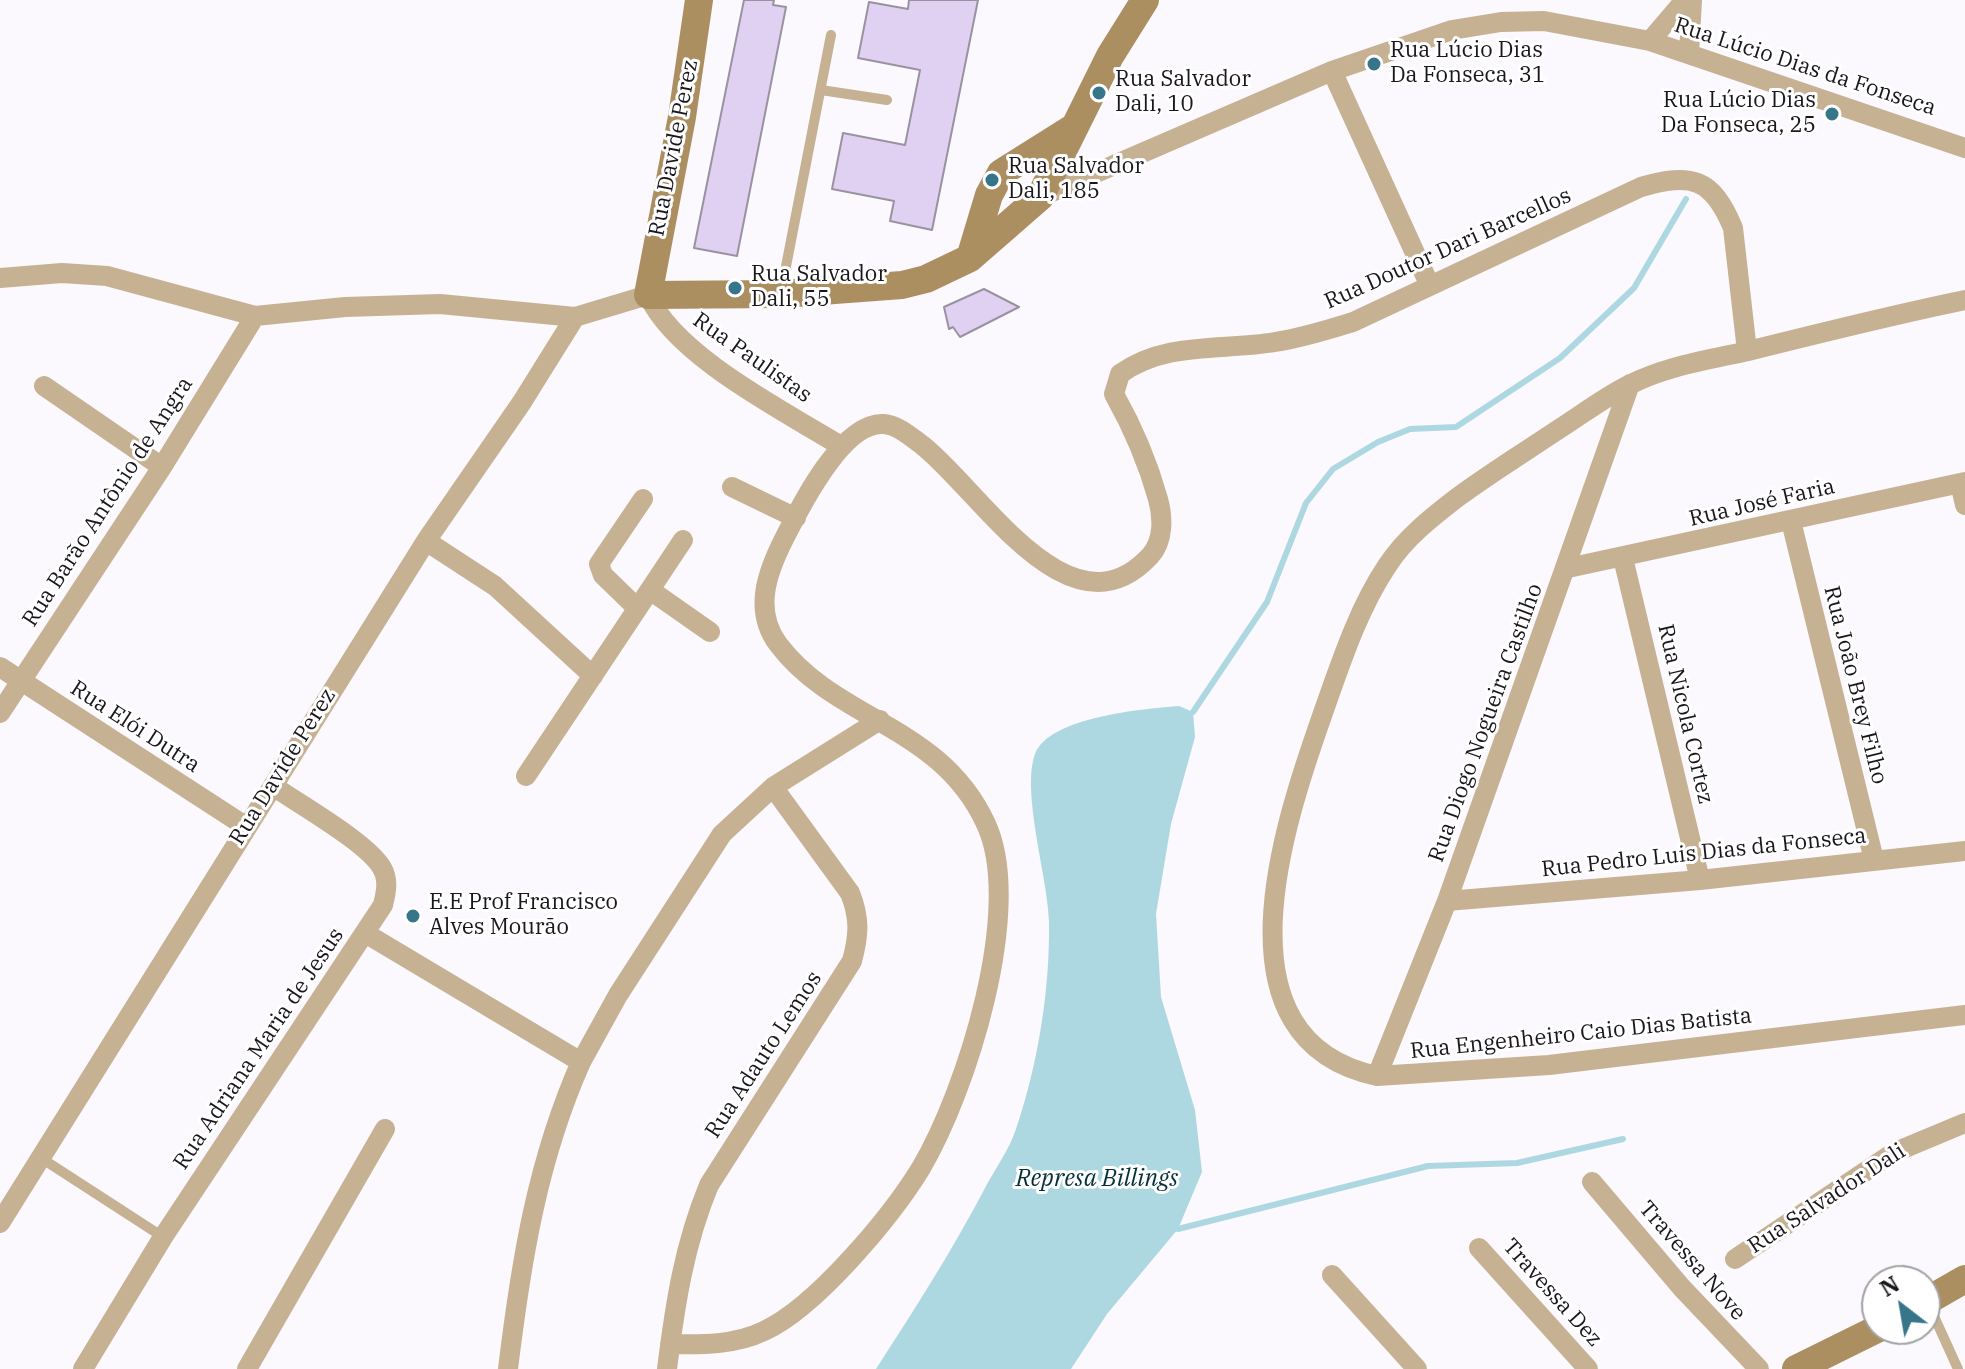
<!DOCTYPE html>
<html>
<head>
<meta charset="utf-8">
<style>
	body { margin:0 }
	#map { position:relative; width:1965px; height:1369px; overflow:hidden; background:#fbf8fe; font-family:"IBM Plex Serif",serif }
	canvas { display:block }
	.north { position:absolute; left:1861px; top:1265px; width:80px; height:80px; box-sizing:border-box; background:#fff; border:2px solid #a3a2a4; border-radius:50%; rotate:329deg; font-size:22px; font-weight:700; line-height:32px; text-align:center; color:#1a171c }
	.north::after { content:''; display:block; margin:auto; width:28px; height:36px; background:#37758a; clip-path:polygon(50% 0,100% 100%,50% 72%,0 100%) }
</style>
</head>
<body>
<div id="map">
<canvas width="1965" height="1369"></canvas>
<div class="north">N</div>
</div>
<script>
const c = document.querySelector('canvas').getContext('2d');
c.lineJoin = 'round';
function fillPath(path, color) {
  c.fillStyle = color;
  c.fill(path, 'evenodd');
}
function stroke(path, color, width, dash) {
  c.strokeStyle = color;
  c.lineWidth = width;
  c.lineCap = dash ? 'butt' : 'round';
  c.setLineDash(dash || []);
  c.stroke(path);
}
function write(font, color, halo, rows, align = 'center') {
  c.font = font + ' "IBM Plex Serif",serif';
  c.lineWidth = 6;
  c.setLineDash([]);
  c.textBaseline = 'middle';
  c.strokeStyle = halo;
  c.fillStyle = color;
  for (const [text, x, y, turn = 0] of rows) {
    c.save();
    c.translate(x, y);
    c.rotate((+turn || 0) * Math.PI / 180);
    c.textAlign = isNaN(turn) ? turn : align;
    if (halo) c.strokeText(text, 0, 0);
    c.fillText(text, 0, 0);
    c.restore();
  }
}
const water = new Path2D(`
	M1179,706l14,6 2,25 -24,87 -15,90 5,83 34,113 7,62 -24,57 -71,85 -36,55h-195c38,-59 76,-118 109,-181 10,-19 24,-38 31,-59 22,-65 34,-139 33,-208 -1,-43 -28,-129 -14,-167 15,-38 110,-45 144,-48z`);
const stream = new Path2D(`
	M1193,712l74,-110 39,-99 27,-34 45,-27 32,-13 46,-2 104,-69 74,-70 52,-89
	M1178,1229l250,-63 89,-3 106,-24`);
const building = new Path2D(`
	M744,0h30l-1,5 13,2 -49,249 -43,-8z
	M909,0h69l-46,230 -42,-9 4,-20 -62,-12 11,-56 62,12 15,-75 -62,-12 11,-56 39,7z
	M984,289l35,18 -59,30 -7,-10 -4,2 -5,-22z`);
const lane = new Path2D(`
	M821,90l66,10
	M781,292l50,-257
	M41,1158l122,79
	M1928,1303l30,66`);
const street = new Path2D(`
	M1650,41l35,-41
	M1689,54l3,-54
	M1332,71l98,215
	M1040,197l292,-126 120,-41 49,-8 43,-1 106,20 315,107
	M0,278l62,-5 45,3 148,40 90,-9 95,-3 135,13 73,-22c27,61 136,116 193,151
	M1965,300c-73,15 -145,33 -217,51 -40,9 -82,15 -119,34 -26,13 -49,31 -73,46 -33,22 -67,43 -98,66 -26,20 -53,41 -71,69 -29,43 -47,99 -64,147 -38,108 -114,327 54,363l172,-11 416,-50
	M44,386l118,81
	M1960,483l5,22
	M732,487l64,31
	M1791,521l83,339
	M426,541l69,45 98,90
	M1623,558l77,322
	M1568,568l397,-86
	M650,590l60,42
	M637,608l-34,-33 -4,-11 44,-65
	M0,667l245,159
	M0,713l162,-246 93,-151
	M526,776l157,-236
	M1447,901l253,-21 265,-29
	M365,933l216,129c-44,99 -60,200 -73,307
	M581,1062l37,-67 104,-161 51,-47 107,-67
	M1377,1076l70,-175 183,-517
	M1592,1182l90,106 77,81
	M0,1223l426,-682 96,-139 53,-85
	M1479,1248l109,121
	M1735,1259l158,-106 72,-30
	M1332,1275l85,94
	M670,1344c32,1 65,1 94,-13 52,-24 127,-114 157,-163 45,-76 104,-260 65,-344 -46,-100 -149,-102 -208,-180 -25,-34 -11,-72 7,-107 16,-32 58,-116 99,-113 14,1 27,13 38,21 58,45 148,197 228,111 14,-15 13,-39 8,-57 -10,-36 -26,-73 -44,-105l6,-20c46,-33 102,-23 155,-32 27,-4 52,-12 78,-20l288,-135c50,-14 71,-10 92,41l14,123
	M83,1369l80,-132 220,-332c3,-12 6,-25 -1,-37 -14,-25 -83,-64 -109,-82
	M247,1369l138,-240
	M667,1369c8,-64 17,-124 42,-184l143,-224c7,-26 8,-43 -2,-68l-77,-106`);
const secondary = new Path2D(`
	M699,0l-17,117 -34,178 133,-1 121,-9 24,-6 44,-21 70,-61 70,-141 35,-56
	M970,258l19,-63 12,-22 70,-44
	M1925,1302l40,-23
	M1796,1369l81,-40`);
const markers = [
	[1374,64,8,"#37758a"],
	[1099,93,8,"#37758a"],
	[1832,114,8,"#37758a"],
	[992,180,8,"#37758a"],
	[735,288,8,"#37758a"],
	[413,916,8,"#37758a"]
];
const poiNames = [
	["Rua Lúcio Dias",1390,51],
	["Da Fonseca, 31",1390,76],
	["Rua Salvador",1115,80],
	["Dali, 10",1115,105],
	["Rua Lúcio Dias",1816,101,"right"],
	["Da Fonseca, 25",1816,126,"right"],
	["Rua Salvador",1008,167],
	["Dali, 185",1008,192],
	["Rua Salvador",751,275],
	["Dali, 55",751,300],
	["E.E Prof Francisco",429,903],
	["Alves Mourão",429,928]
];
const streetNames = [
	["Rua Lúcio Dias da Fonseca",1805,67,18],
	["Rua Davide Perez",674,148,-79],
	["Rua Doutor Dari Barcellos",1448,249,-24],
	["Rua Paulistas",752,358,35],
	["Rua Barão Antônio de Angra",108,502,-57],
	["Rua José Faria",1762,503,-13],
	["Rua João Brey Filho",1855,685,76],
	["Rua Nicola Cortez",1685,714,77],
	["Rua Diogo Nogueira Castilho",1486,723,-70],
	["Rua Elói Dutra",135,727,33],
	["Rua Davide Perez",283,767,-58],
	["Rua Pedro Luis Dias da Fonseca",1704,853,-6],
	["Rua Engenheiro Caio Dias Batista",1581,1034,-6],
	["Rua Adriana Maria de Jesus",259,1049,-56],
	["Rua Adauto Lemos",764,1055,-57],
	["Rua Salvador Dali",1827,1199,-33],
	["Travessa Nove",1692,1261,49],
	["Travessa Dez",1552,1293,48]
];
const waterNames = [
	["Represa Billings",1097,1179]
];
fillPath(water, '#add8e1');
stroke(stream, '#add8e1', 6);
fillPath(building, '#e0d1f2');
stroke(building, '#9993a1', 2);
stroke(lane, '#c6b293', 10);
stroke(street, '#c6b293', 20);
stroke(secondary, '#ac8f60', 28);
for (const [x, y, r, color] of markers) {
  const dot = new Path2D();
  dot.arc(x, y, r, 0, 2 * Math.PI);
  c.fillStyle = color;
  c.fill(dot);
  stroke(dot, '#fff', 3);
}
write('22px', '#1a171c', '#fff', poiNames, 'left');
write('22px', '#1a171c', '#fff', streetNames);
write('italic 24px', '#063038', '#fff', waterNames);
</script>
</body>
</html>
